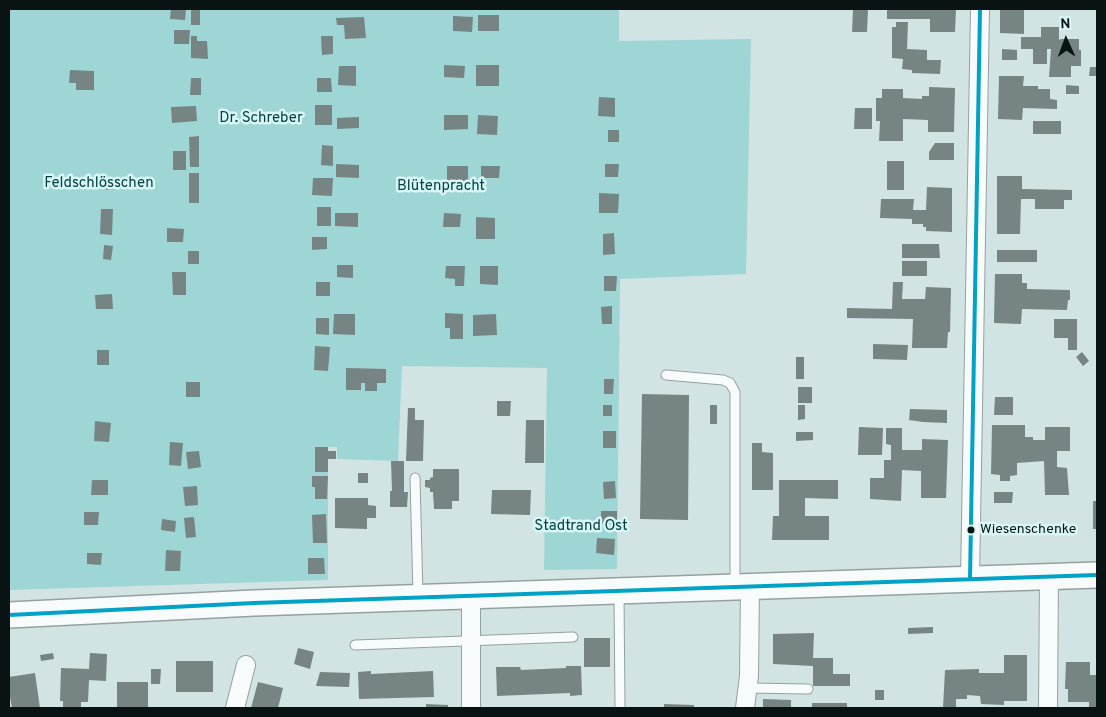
<!DOCTYPE html>
<html>
<head>
<meta charset="utf-8">
<style>
	body { margin:0 }
	#map { position:relative; width:1106px; height:717px; overflow:hidden; background:#d2e3e3; font-family:Overpass,sans-serif }
	canvas { display:block }
	.frame { position:absolute; inset:0; border:10px solid #091313; pointer-events:none }
	.north { position:absolute; left:1041px; top:15px; width:50px; height:50px; -webkit-text-stroke:4px #d9f6f6; paint-order:stroke; rotate:358deg; font-size:14px; font-weight:700; line-height:20px; text-align:center; color:#091313 }
	.north::after { content:''; display:block; margin:auto; width:18px; height:22px; background:#091313; clip-path:polygon(50% 0,100% 100%,50% 72%,0 100%) }
</style>
</head>
<body>
<div id="map">
<canvas width="1106" height="717"></canvas>
<div class="frame"></div>
<div class="north">N</div>
</div>
<script>
const c = document.querySelector('canvas').getContext('2d');
c.lineJoin = 'round';
function fillPath(path, color) {
  c.fillStyle = color;
  c.fill(path, 'evenodd');
}
function stroke(path, color, width, dash) {
  c.strokeStyle = color;
  c.lineWidth = width;
  c.lineCap = dash ? 'butt' : 'round';
  c.setLineDash(dash || []);
  c.stroke(path);
}
function write(font, color, halo, rows, align = 'center') {
  c.font = font + ' Overpass,sans-serif';
  c.lineWidth = 5;
  c.setLineDash([]);
  c.textBaseline = 'middle';
  c.strokeStyle = halo;
  c.fillStyle = color;
  for (const [text, x, y, turn = 0] of rows) {
    c.save();
    c.translate(x, y);
    c.rotate((+turn || 0) * Math.PI / 180);
    c.textAlign = isNaN(turn) ? turn : align;
    if (halo) c.strokeText(text, 0, 0);
    c.fillText(text, 0, 0);
    c.restore();
  }
}
const green = new Path2D(`
	M9,9h610v32l132,-2 -5,235 -126,5 -3,290 -73,1 3,-202 -145,-2 -4,95 -61,-2v-12h-9v133l-319,10z`);
const building = new Path2D(`
	M171,9h15l-1,11 -15,-1z
	M191,9h9v16h-9z
	M853,9h15l-1,23h-15z
	M887,9h69l-1,23h-25v-13h-43z
	M1000,9h24v25l-24,-1z
	M478,15h21v16h-21z
	M453,16l20,1 -1,15 -19,-1z
	M364,17l2,21 -21,1 -1,-14h-7l-1,-7z
	M896,22h12l-1,27 20,1v10h14l-1,14 -28,-1v-3l-10,-1 1,-10 -11,-1v-31h4z
	M1041,27h18v13l2,-1h18v11h2v16h-10v11h-22l2,-28h-4v15h-14v-15h-12v-12h20z
	M174,30h16l-1,14h-15z
	M191,36h6v5h10l1,18 -17,-1z
	M321,36h12v18l-11,1z
	M1002,49l15,1v10h-15z
	M444,65l21,1 -1,12 -20,-1z
	M476,65h23v21h-23z
	M339,66h17v20l-18,-1z
	M1090,67h7v9h-8z
	M70,70l24,1v19h-18v-7h-7z
	M999,76h25l-1,10h15v3h12v10l7,1v9l-34,-1 -1,12 -24,-1z
	M191,78h10v17h-11z
	M317,78h14l1,14h-15z
	M1066,85l13,1v8h-13z
	M929,87l26,1 -1,44h-26v-12l-25,-1v22h-24l1,-20h-4v-23h6v-9h21v9l19,1v-3h7z
	M599,97l16,1v19l-17,-1z
	M315,105h17v20h-17z
	M196,106l1,15 -25,2 -1,-16z
	M855,108h17v21h-18z
	M444,115h24v14l-24,1z
	M478,115l20,1 -1,19 -20,-1z
	M359,117v11l-22,1v-11z
	M1033,121h28v13h-28z
	M608,130h11v12h-11z
	M199,136v31h-9l-1,-30z
	M935,143h19v17h-25v-8z
	M322,145l11,1v20l-12,-1z
	M173,151h13v19h-13z
	M887,161h17v29h-17z
	M336,164l23,1v13l-23,-1z
	M605,164h14l-1,13h-13z
	M447,166h21v20h-21z
	M481,166h19l-1,12h-18z
	M189,173h10v30h-10z
	M997,176h25v13l50,1v10h-8v9h-29v-10h-14l-1,35h-23z
	M101,178h12v12l-12,-1z
	M313,178h20l-1,18 -20,-1z
	M927,187l25,1v44l-26,-1v-4h-3v-3h-11v-5l-32,-1 1,-19h33l-1,11h13z
	M599,193l20,1 -1,19h-19z
	M317,207h14v19h-14z
	M101,209h12l-1,26 -12,-1z
	M335,213h23v14l-23,-1z
	M444,213l17,1 -1,13h-17z
	M476,217l19,1v21h-19z
	M167,228l17,1 -1,13h-16z
	M614,233l1,21 -12,1v-21z
	M312,237h15v12l-15,1z
	M902,244h37l1,14h-38z
	M104,245l9,1 -2,14 -8,-1z
	M997,250h40v12h-40z
	M188,251h11v13h-11z
	M902,261h25v15h-25z
	M337,265h16v13l-16,-1z
	M446,266h19l-1,20h-9v-7l-10,-1z
	M480,266h18v19l-18,-1z
	M172,272h14v23h-13z
	M995,274h27v9h5v6l43,1v10h-2l-1,10 -45,-1 -1,15 -27,-1z
	M604,276h13l-1,15h-12z
	M316,282h14v14h-14z
	M893,282h10l-1,17h23l1,-12 25,1 -1,44h-2l-1,16h-35l1,-29 -66,-1v-10l45,1z
	M112,294l1,15h-17l-1,-14z
	M612,306v18h-10l-1,-17z
	M445,313l18,1v25h-13v-11h-5z
	M334,314h21v21l-22,-1z
	M496,314l1,21 -24,1v-21z
	M316,318h13v17l-13,-1z
	M1054,319h23v31h-9v-12h-14z
	M873,344l35,1 -1,15 -34,-1z
	M315,346l15,1 -2,24 -14,-1z
	M97,350h12v15h-12z
	M1082,352l7,9 -6,5 -7,-9z
	M796,357h8v22h-8z
	M346,368l40,1v14h-9v8h-12v-8h-4v7h-15z
	M604,379h10l-1,15h-9z
	M186,382h14v15h-14z
	M798,387h14v16h-14z
	M642,394l47,1 -1,125 -48,-1z
	M995,397h18v18h-19z
	M497,401h14l-1,15h-13z
	M603,405h9v11h-9z
	M710,405h7v19h-7z
	M798,405h7v14l-7,1z
	M408,408h7v12h9l-1,41h-17z
	M910,409l37,1v13l-24,-1 -14,-2z
	M526,420h18v43h-19z
	M95,421l16,2 -2,19 -15,-1z
	M992,425h33v12h8v3h12v-13h25v24h-13v16l10,1 2,27h-24l-1,-34 -27,2v12l-7,1v5h-10v-6l-9,-1z
	M859,427l24,1 -1,27h-24z
	M886,428h16v22h20v-11l26,1 -2,58h-25v-27l-19,-1 -1,31 -31,-2v-21h14v-18h7v-15l-5,-1z
	M603,431h13v17h-13z
	M796,432h17v8l-17,1z
	M170,442l13,1 -2,23 -12,-1z
	M752,443h10v9l11,1v37h-21z
	M315,447h13v4h8v8h-8v13h-13z
	M199,451l2,16 -13,2 -2,-17z
	M391,461h13v31h4l-1,15h-17v-16h2z
	M433,469h26v32h-7v8h-18l-1,-17h-3v-4l-5,-1v-7h5v-2l3,-1z
	M358,473h10v10h-10z
	M312,476h16l-1,23h-12v-12h-3z
	M92,480h16v15h-17z
	M779,480h59v19l-33,-1v18h24v24h-57l1,-24h6z
	M615,481l1,17 -12,1 -1,-17z
	M197,486l1,19 -13,1 -2,-19z
	M492,490h39l-1,25 -39,-1z
	M994,492h19l-1,11h-18z
	M335,498h33v7l8,1v12h-9v11l-32,-1z
	M1093,501h4v28h-4z
	M601,511h16v13h-16z
	M84,512h15l-1,13h-14z
	M326,514l1,29h-14l-1,-28z
	M194,517l2,20 -10,1 -2,-20z
	M162,519l14,2 -1,11 -14,-2z
	M597,538l18,1 -1,16 -18,-2z
	M166,550l15,1 -1,20h-15z
	M87,553h15l-1,12 -14,-1z
	M308,558h16l1,16h-17z
	M933,627v6l-25,1v-6z
	M814,633l-1,25h20v16h17v12h-37v-20l-40,-2v-30z
	M584,638h26v29h-26z
	M298,648l16,4 -4,17 -16,-5z
	M53,653l1,6 -13,2 -1,-6z
	M90,653l17,1 -1,27 -17,-1 -1,22h-7v5h-18v-6h-3l1,-33 28,1z
	M1004,655h23v46h-23v4l-23,-1 -1,-8 -13,-1v4h-11v9h-13l2,-38 34,-1v4h25z
	M176,661h37v31h-37z
	M1066,662h24v13h7v33h-8v-6h-21v-13h-3z
	M566,666h15l1,29 -12,1v-3l-73,3 -1,-29h24l1,3 45,-2z
	M151,669h10l-1,15h-9z
	M371,671v3l62,-3 1,26 -75,2 -1,-27z
	M320,672l30,1 -1,14 -33,-1z
	M35,673l5,35h-28l-3,-16v-15z
	M117,682h31v26h-31z
	M258,682l25,6 -5,20h-27z
	M875,690h9v10h-9z
	M763,699l28,1v8h-28z
	M812,703h35v5h-35z
	M426,704l22,1v3h-22z
	M664,704l30,1v3h-30z`);
const service = new Path2D(`
	M666,375l57,5 7,3 5,9v194
	M415,478l3,118
	M619,594l1,113
	M355,645l218,-8
	M748,688l60,1`);
const minor = new Path2D(`
	M970,579l10,-570
	M235,708l11,-43
	M471,708v-112
	M745,708l4,-32 1,-89
	M1048,708l1,-132`);
const secondary = new Path2D(`
	M9,615l245,-12 843,-28`);
const bus1 = new Path2D(`
	M970,579l10,-570
	M9,615l245,-12 843,-28`);
const markers = [
	[971,530,4.5,"#091313"]
];
const busNames = [
	["Wiesenschenke",980,530]
];
const parkNames = [
	["Dr. Schreber",261,119],
	["Feldschlösschen",99,184],
	["Blütenpracht",441,187],
	["Stadtrand Ost",581,527]
];
fillPath(green, '#9ed5d5');
fillPath(building, '#778484');
stroke(service, '#94a1a1', 11);
stroke(minor, '#94a1a1', 20);
stroke(secondary, '#94a1a1', 28);
stroke(service, '#f8fbfb', 9);
stroke(minor, '#f8fbfb', 18);
stroke(secondary, '#f8fbfb', 25);
stroke(bus1, '#00a2c5', 4);
for (const [x, y, r, color] of markers) {
  const dot = new Path2D();
  dot.arc(x, y, r, 0, 2 * Math.PI);
  c.fillStyle = color;
  c.fill(dot);
  stroke(dot, '#d9f6f6', 2);
}
write('14px', '#091313', '#d9f6f6', busNames, 'left');
write('15px', '#024343', '#d9f6f6', parkNames);
</script>
</body>
</html>
